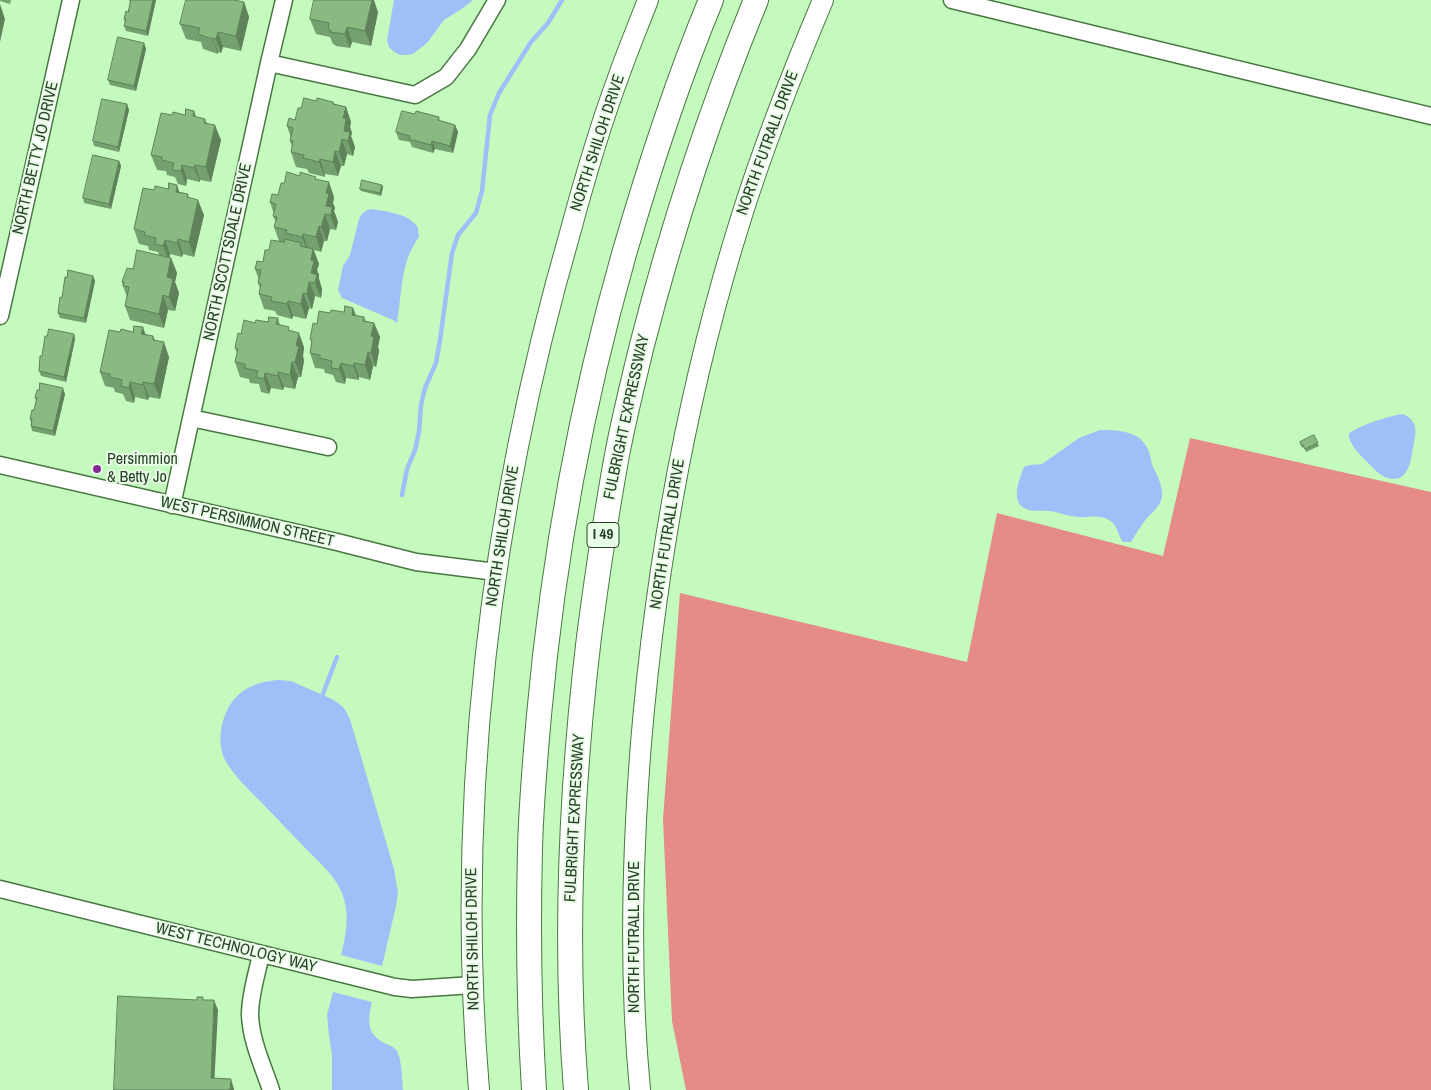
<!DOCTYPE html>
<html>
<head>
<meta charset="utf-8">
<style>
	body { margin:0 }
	canvas { display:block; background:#c5fabe }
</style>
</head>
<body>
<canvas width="1431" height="1090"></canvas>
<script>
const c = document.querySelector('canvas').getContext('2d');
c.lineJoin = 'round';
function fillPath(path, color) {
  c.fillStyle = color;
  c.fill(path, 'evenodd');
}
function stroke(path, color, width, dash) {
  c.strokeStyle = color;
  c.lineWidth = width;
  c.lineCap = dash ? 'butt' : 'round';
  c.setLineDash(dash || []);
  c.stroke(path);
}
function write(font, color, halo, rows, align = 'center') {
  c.font = font + ' "Archivo Narrow",sans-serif';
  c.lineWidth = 4;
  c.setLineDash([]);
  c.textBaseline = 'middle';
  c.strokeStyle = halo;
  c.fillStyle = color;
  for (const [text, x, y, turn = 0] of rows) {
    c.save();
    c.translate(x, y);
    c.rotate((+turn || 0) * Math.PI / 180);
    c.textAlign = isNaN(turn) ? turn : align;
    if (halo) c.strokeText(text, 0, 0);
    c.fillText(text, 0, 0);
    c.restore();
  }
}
const forest = new Path2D(`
	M1190,438l241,54v598h-745l-14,-69 -9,-202 17,-226 287,69 30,-149 166,43z`);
const water = new Path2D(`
	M394,0h79l-10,8 -19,12 -17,23 -14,11 -8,1h-5l-6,-3 -5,-5 -2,-7z
	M373,209c14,3 33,4 43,16 3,3 2,8 3,12 -19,25 -17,57 -22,86l-4,-3 -51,-22 -4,-8 5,-24 7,-11 9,-36 3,-5 5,-4z
	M1402,414c6,2 9,4 12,10 3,7 1,15 -1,23 -2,16 -6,39 -28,30 -9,-4 -14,-12 -21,-18 -6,-6 -16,-17 -15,-26 14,-9 37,-16 53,-19z
	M1100,430c20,0 42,1 49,22 2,5 2,10 4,15 5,9 10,20 9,30 -2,11 -13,17 -18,25 -5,7 -9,13 -13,20h-8c-6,-8 -5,-17 -14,-22 -10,-6 -19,-2 -30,-3 -10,0 -20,-5 -30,-6 -7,-1 -17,1 -23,-2 -17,-7 -6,-31 -2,-42 5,-3 12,-2 18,-3l37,-26z
	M279,680l12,1 43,19 10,8 6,11 44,150 4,24 -2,13 -14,60 -41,-11c6,-24 10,-47 -3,-70 -7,-12 -18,-22 -28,-32 -17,-17 -33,-35 -50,-52 -13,-13 -26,-25 -35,-41 -8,-17 -5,-39 5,-55 11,-17 29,-24 49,-25z
	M333,992l39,10c-4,18 -6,31 12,41 5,2 10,4 13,8 5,11 5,27 6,39h-71v-35l-3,-19 -2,-21z`);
const stream = new Path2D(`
	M402,495l5,-26 8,-19 4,-18 2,-27 4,-17 11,-25 4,-23 12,-87 6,-18 18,-22 6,-22 8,-76 9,-22 32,-51 17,-19 14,-23
	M321,699l16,-42`);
const minor = new Path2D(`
	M952,0l479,116
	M269,63l146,32 31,-18 22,-28 29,-49
	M0,316l71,-316
	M191,418l137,29
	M0,465l337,77 79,20 80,10
	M172,505l97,-442 15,-63
	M0,889l395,98 17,2 61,-4
	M261,954c-4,20 -11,40 -11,61 1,26 13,51 21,75`);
const major = new Path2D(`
	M479,1090c-24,-288 11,-580 91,-857 14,-52 29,-104 48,-155 9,-26 20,-52 30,-78
	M640,1090c-11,-116 -8,-231 1,-347 15,-179 47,-357 101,-528 23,-73 51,-144 81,-215`);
const highway = new Path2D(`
	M534,1090c-5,-80 -6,-161 -4,-241 1,-44 5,-89 9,-134 14,-156 42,-310 85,-461 25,-86 53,-172 87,-254
	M576,1090c-12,-151 -5,-303 13,-453 8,-61 17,-122 28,-182 7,-37 16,-73 25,-110 30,-117 68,-233 114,-345`);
const wall = new Path2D(`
	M0,0h11l-1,4 -10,-3z
	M129,0h27l-8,36 -22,-5 -2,-5 1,-4 -1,-3 4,-7 2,-10z
	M244,2l5,15 -8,34 -18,-4 -2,6 -3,-1v2l-15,-5 -2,-7 -15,-3 -6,-15z
	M378,12l-7,34 -19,-4 -2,6 -14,-2 -1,-1 -2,-1 -3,-7 -14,-3 -6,-15z
	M144,43l2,6 -10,42 -26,-6 -2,-5z
	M316,101l17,1 2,2 11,3 5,15 -1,5 2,6 -1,3 4,11 -2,9 -6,-2 -3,12h-3l-3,10 -13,-2v3l-16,-4 -2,-4 -11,-2 -5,-15 1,-6 -2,-5 1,-3 -4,-12 8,-6 6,-12z
	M127,104l2,6 -10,42 -25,-6 -1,-5z
	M415,114l24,3 1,4 15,4 3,7 -5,21 -18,-4 -2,4 -21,-6 -2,-5 -11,-2 -3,-8z
	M172,115l25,2 8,2 2,4 14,17 -10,42 -11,-2v2l-13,-3 -1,7 -8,-2 -3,-7 -8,-2 -1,-4 -9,-1 -6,-15z
	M119,161l2,5 -10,43 -27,-6 -1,-5z
	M317,179l17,18 -1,6 2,5 -1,3 4,11 -2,8 -6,-1 -3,12h-3l-3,11 -7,-2 5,14 -2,6 2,5v4l3,10 -1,9 -6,-2 -3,13 -3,-1 -3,11 -13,-3 -1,3 -15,-4 -2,-4 -11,-2 -5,-15 1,-6 -2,-5 1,-3 -4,-11 8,-7 16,-21 -5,-14 2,-5 -3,-6 1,-2 -4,-12 8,-7 6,-12z
	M382,185l1,2 -2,9 -20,-5 -1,-2z
	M154,190l26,2 8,2 1,4 15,17 -10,42 -11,-3 -1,3 -12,-3 -1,4h2l6,15 -2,9 4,11 -4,18 -7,-1 -4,18 -34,-8 -5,-14 2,-9 -4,-11 -1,-4 11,-13 26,-14 -1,-3 -9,-2 -1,-4 -9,-2 -5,-15z
	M93,276l2,5 -9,42 -26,-5 -2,-5 4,-15z
	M353,308l3,7 8,2 2,4 8,2 6,14 -2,10 1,4 -3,16 -3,-1 -3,14 -11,-3v3l-13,-2 -1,6 -9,-2 -3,-7 -8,-2 -1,-4 -9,-1 -5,-15 2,-9 -2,-5 7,-15 13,-11 14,-1z
	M278,318l2,7 10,6 14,16 -1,9 1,5 -3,16h-3l-3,12 -11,-2 -1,3 -12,-2 -2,6 -8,-2 -2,-8 -9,-1 -1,-4 -9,-2 -5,-15 2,-9 -2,-5 6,-14 14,-11 13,-1z
	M120,332l25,2 8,2 2,4 14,17 -9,42 -11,-2 -1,3 -13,-3 -1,6 -8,-2 -3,-7 -8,-2 -1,-4 -9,-2 -5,-14z
	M74,334l1,5 -9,43 -25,-6 -2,-5 3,-15z
	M65,394l-10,42 -23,-5 -1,-5v-4l-1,-3 4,-9 2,-9 -1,-3z
	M1314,435l5,11 -13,6 -2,-5 -2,1 -2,-6z`);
const shadedWall = new Path2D(`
	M153,0h3l-8,36 -2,-5z
	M372,0h2l4,12 -7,34 -6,-15z
	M244,2l5,15 -8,34 -5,-15z
	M0,4l5,15 -5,23z
	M347,27l5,15 -2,6 -5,-14z
	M218,32l5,15 -2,6 -5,-14z
	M212,38l6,14v2l-6,-15z
	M144,43l2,6 -10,42 -2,-5z
	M127,104l2,6 -10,42 -1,-5z
	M346,107l5,15 -1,5 2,6 -1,3 4,11 -2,9 -9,-25 -1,-13z
	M194,111l5,14 -6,-9z
	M215,125l6,15 -10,42 -5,-15z
	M455,125l3,7 -5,21 -3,-7z
	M342,139l5,15 -3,12 -5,-14z
	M432,141l3,8 -2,4 -2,-8z
	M335,151l6,15 -3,10 -5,-14z
	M320,159l5,15v3l-6,-15z
	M119,161l2,5 -10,43 -2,-5z
	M182,165l5,14 -1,7 -5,-15z
	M195,165l5,15v2l-6,-14z
	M329,182l5,15 -1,6 2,5 -1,3 4,11 -2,8 -10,-24v-13z
	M177,185l5,15 -6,-8z
	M382,185l1,2 -2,9 -1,-3z
	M198,200l6,15 -10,42 -5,-15z
	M325,214l5,15 -3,12 -6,-14z
	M319,226l5,15 -3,11 -5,-15z
	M303,234l5,15v3l-6,-15z
	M178,239l5,15 -1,3 -5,-14z
	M165,240l5,14 -1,6 -6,-14z
	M313,249l6,15 -2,6 2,5v4l3,10 -1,9 -10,-25v-13z
	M171,258l6,15 -2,9 4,11 -4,18 -6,-14 -2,-20z
	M93,276l2,5 -9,42 -2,-5z
	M309,282l6,14 -3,13 -5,-15z
	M303,293l6,15 -3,11 -5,-15z
	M163,295l5,15 -4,18 -5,-14z
	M288,301l5,15 -1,3 -5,-15z
	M353,308l5,15 -6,-8z
	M374,323l6,14 -2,10 1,4 -3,16 -5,-14v-17z
	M143,327l5,15 -7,-8z
	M299,333l5,14 -1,9 1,5 -3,16 -6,-15 1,-16z
	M74,334l1,5 -9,43 -2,-5z
	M164,342l5,15 -9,42 -6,-15z
	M368,352l5,14 -3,14 -5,-15z
	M292,362l6,15 -3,12 -5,-14z
	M341,363l5,15 -1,6 -6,-15z
	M354,363l5,14v3l-6,-14z
	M278,372l6,15 -1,3 -5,-14z
	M265,373l6,15 -2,6 -5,-15z
	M130,382l5,15 -1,6 -5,-15z
	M143,382l6,15 -1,3 -5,-15z
	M63,388l2,6 -10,42 -2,-5z
	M214,1000l4,10 -4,78 -3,-10z
	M231,1079l3,10v1h-4z`);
const building = new Path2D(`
	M131,0h22l-7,31 -22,-5 2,-7h-2l2,-8 2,1z
	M186,0h48l10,2 -8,34 -18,-4 -2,7 -4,-1v1l-14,-5 2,-6 -20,-4z
	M314,0h58l-7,31 -18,-4 -2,7 -15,-2 1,-2h-3l1,-7 -19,-4z
	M118,37l26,6 -10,43 -26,-6z
	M304,98l12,3 1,-3 16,4v2l13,3 -3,11 3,1 -2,12 6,1 -2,9 -6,-2 -3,13 -4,-1 -2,11 -13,-3 -1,3 -16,-4 1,-3 -13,-3 2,-11h-3l3,-13 -6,-2 2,-8 6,2 3,-12h3z
	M102,99l25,5 -9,43 -25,-6z
	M186,109l8,2 -1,5 12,3 -1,4 11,2 -9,42 -11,-2 -1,3 -12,-3 -1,6 -9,-1 2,-7 -12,-3v-3l-11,-2 10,-42 11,2 1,-3 12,3z
	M402,111l13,3 1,-3 23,6 -1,3 17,5 -5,21 -18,-5 -1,4 -22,-6 1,-3 -14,-4z
	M93,155l26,6 -10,43 -26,-6z
	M287,172l13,4v-4l16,5 -1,2 14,3 -3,11 3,1 -3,12 6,1 -1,8 -6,-1 -4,13 -2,-1 -3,11 -13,-3 -1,3 -16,-4 1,-3 -13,-3 3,-10 -4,-1 3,-12 -6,-2 2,-8 6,1 3,-12h3z
	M362,180l20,5 -2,8 -20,-4z
	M169,183l8,2 -1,7 12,2 -1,3 11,3 -9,42 -11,-3 -1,4 -12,-3 -2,6 -8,-2 1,-6 -12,-3 1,-3 -11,-3 9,-41 11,2 1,-4 13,3z
	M285,239l16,4 -1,3 13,3 -2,11 3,1 -3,12 6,2 -2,8 -6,-1 -2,12 -4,-1 -2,11 -13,-3 -1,3 -16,-3 1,-4 -13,-3 2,-10 -3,-1 3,-13 -6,-1 2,-8 6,1 2,-12h4l2,-10 13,2z
	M137,250l34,8 -4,19 6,2 -4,18 -6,-2 -4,19 -34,-8 4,-19 -6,-1 1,-4h-2l5,-14 6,1z
	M68,270l25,6 -9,42 -26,-5 2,-16 2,1 3,-21h2z
	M345,306l8,2 -1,7 12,2 -1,4 11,2 -3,13 3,1 -3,16 -3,-1 -3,13 -11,-2 -1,3 -12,-3 -2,6 -8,-1 1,-7 -12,-3v-3l-10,-2 2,-13 -2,-1 3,-16 4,1 2,-13 11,2 1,-3 13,2z
	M269,317l9,1 -2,6 13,3 -1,3 11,3 -3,13h3l-4,16h-3l-2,13 -12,-3v4l-13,-3 -1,6 -8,-2 2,-6 -13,-3v-4l-10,-2 3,-13 -3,-1 3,-15 3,1 3,-14 11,3 1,-3 12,2z
	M134,326l9,1 -2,7 12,2v4l11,2 -10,42 -11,-2v3l-13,-3 -1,6 -8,-2 1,-6 -12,-3v-3l-10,-2 9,-42 11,2 1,-3 12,3z
	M49,329l25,5 -10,43 -25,-6 1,-15h2l3,-20h2z
	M40,383l23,5 -10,43 -22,-5 1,-7h-2l2,-9h2l3,-12h-2l2,-8h2z
	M1314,435l4,8 -13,6 -2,-4h-2l-1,-3z
	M118,996l79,4v-3h6v3h11l-3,78 20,1 -1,11h-116z`);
const markers = [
	[97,469,5,"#852994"]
];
const shields = [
	[603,535,32]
];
const shieldNames = [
	["I 49",603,535]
];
const streetNames = [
	["NORTH SHILOH DRIVE",598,143,-72],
	["NORTH FUTRALL DRIVE",768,143,-70],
	["NORTH BETTY JO DRIVE",36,158,-77],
	["NORTH SCOTTSDALE DRIVE",228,252,-78],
	["FULBRIGHT EXPRESSWAY",627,417,-78],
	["WEST PERSIMMON STREET",247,522,13],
	["NORTH FUTRALL DRIVE",668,534,-81],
	["NORTH SHILOH DRIVE",503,536,-81],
	["FULBRIGHT EXPRESSWAY",575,818,-87],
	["NORTH FUTRALL DRIVE",635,937,-90],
	["NORTH SHILOH DRIVE",473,939,-91],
	["WEST TECHNOLOGY WAY",236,948,14]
];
const poiNames = [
	["Persimmion",107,460],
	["& Betty Jo",107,478]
];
fillPath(forest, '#e58b88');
fillPath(water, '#9ebff8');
stroke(stream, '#9ebff8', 4.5);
stroke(minor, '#487742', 19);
stroke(major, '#487742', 22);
stroke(highway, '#487742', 26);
stroke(minor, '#fff', 16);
stroke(major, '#fff', 20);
stroke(highway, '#fff', 24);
fillPath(wall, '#75a06f');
fillPath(shadedWall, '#5f825a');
fillPath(building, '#88ba81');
stroke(building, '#5f825a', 1);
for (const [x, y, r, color] of markers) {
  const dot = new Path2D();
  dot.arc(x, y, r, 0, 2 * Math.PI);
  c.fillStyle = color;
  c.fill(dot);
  stroke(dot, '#e8fde5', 2);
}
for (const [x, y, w] of shields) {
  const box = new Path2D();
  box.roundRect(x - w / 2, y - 12.5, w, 25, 4);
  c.fillStyle = '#e8fde5';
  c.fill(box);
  stroke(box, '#2a3f27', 1);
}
write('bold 15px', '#2a3f27', null, shieldNames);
write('16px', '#2a3f27', '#e8fde5', streetNames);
write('16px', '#2a3f27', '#e8fde5', poiNames, 'left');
</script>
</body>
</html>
